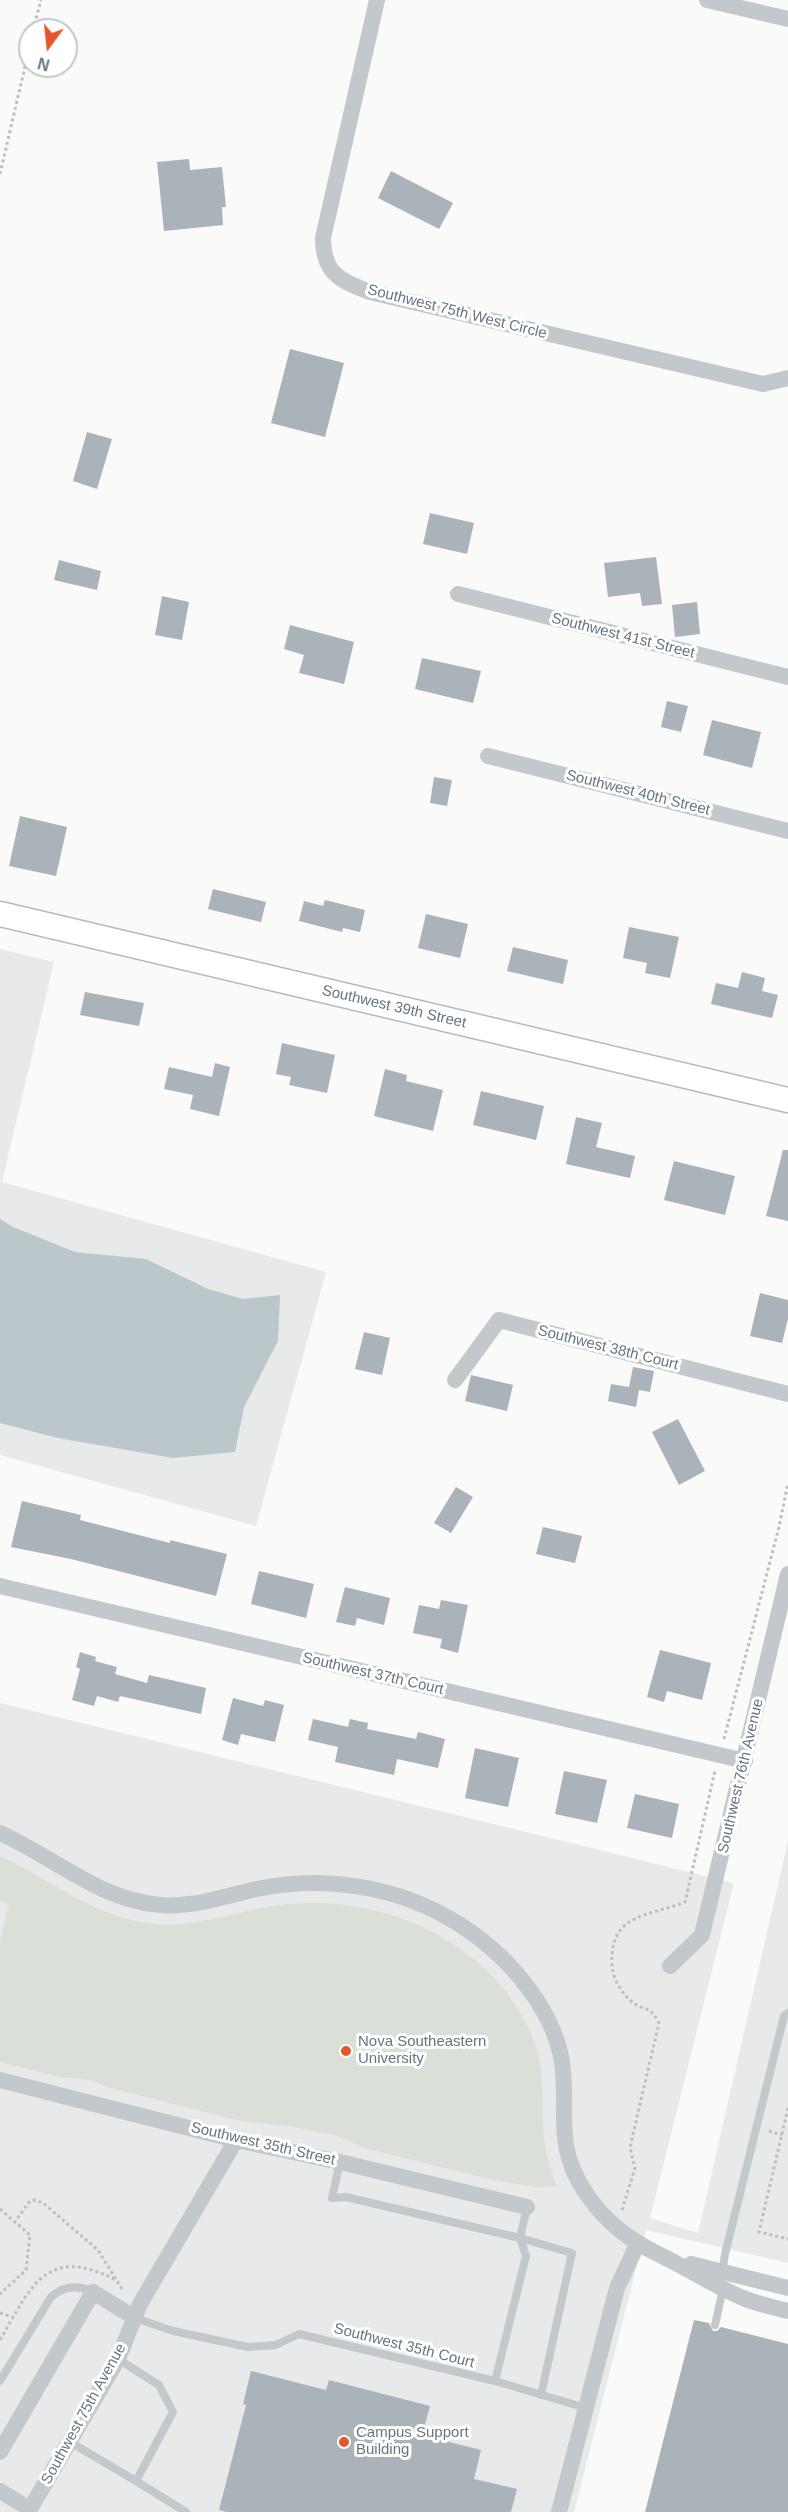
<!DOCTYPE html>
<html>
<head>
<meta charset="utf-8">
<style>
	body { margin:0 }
	#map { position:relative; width:788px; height:2512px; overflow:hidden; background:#fafaf8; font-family:Arial,sans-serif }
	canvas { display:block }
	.north { position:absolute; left:18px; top:18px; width:60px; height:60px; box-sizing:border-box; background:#fff; border:2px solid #c1c8cd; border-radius:50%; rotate:195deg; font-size:16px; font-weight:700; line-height:24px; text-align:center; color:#657683 }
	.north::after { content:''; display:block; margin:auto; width:21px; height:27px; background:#e4572e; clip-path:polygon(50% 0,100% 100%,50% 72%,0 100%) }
</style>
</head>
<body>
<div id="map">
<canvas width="788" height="2512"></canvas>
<div class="north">N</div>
</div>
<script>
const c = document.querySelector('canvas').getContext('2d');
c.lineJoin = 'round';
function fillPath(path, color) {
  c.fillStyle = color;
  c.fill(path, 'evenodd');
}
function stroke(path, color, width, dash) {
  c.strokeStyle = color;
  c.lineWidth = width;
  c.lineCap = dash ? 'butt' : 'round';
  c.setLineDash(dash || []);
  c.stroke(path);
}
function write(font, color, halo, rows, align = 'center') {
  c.font = font + ' Arial,sans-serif';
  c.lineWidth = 6;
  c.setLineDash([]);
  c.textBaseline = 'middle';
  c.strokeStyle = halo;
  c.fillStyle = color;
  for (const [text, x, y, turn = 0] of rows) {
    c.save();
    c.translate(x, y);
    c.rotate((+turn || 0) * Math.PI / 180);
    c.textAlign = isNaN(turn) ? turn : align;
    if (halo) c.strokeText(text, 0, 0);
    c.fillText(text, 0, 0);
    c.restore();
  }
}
const built = new Path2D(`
	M0,949l54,13 -52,220 324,90 -70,254 -256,-71z
	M0,1703l734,180 -84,335 48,15 90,-392v422l-142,-33 -72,282h-574z`);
const green = new Path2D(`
	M0,1856c52,24 97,64 157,68 41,3 77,-12 117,-18 96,-15 206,28 252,117 18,33 17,65 17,101 0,21 6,43 14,62l-20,1 -43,-7 -130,-32 -27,-12 -42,-9 -54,-6 -134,-34 -17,-7 -30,-3 -60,-15v-122l9,-36 -9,-3z`);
const water = new Path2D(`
	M0,1219l13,8 62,25 71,7 62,30 35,10 37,-4 -2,46 -34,66 -9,45 -62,6 -115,-20 -58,-15z`);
const building = new Path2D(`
	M189,159l1,11 32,-3 4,40h-4l1,18 -59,6 -7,-69z
	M391,171l62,32 -14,26 -61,-31z
	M290,349l54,14 -19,74 -54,-14z
	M87,432l25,7 -15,50 -24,-8z
	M430,513l44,10 -7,31 -44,-10z
	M656,557l6,47 -20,2 -2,-13 -32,4 -4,-34z
	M59,560l42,11 -4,19 -43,-10z
	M162,596l27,6 -7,38 -27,-5z
	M697,602l3,32 -25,3 -3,-32z
	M290,625l64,17 -10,42 -45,-11 5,-18 -20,-6z
	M422,658l59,13 -8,32 -58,-14z
	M667,701l21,5 -7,26 -20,-5z
	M712,720l49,12 -9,36 -49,-13z
	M434,777l18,3 -5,26 -17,-3z
	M20,816l47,11 -11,49 -47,-10z
	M213,889l53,13 -5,20 -53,-13z
	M325,900l40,10 -5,22 -17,-4 -1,4 -43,-11 5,-20 19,5z
	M426,914l42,10 -8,34 -42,-10z
	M629,927l50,10 -9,41 -25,-5 2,-10 -24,-5z
	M513,947l55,13 -5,24 -56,-13z
	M742,972l23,6 -3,13 16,4 -6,23 -61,-14 5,-21 22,5z
	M85,992l59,11 -5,23 -59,-11z
	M282,1043l53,12 -8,38 -38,-8 2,-8 -15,-3z
	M215,1063l15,4 -11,49 -29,-7 3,-14 -29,-6 5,-22 43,10z
	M385,1069l22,6 -1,6 37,9 -10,41 -59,-15z
	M481,1091l63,15 -8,34 -63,-15z
	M576,1117l26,6 -6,24 39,9 -5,22 -64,-14z
	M783,1150h5v71l-22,-5z
	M674,1161l61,15 -10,39 -61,-15z
	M760,1293l28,7v19l-6,24 -32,-7z
	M364,1332l26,6 -8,37 -27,-6z
	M633,1367l21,4 -4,21 -11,-2 -3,17 -28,-6 3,-17 18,3z
	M471,1375l42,10 -6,26 -42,-10z
	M678,1419l27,52 -26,14 -27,-53z
	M456,1487l17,10 -22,36 -17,-10z
	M22,1501l59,14 -1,5 90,23v-3l57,14 -11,42 -145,-37 -60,-12z
	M543,1527l39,9 -7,27 -39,-9z
	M259,1571l55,13 -8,34 -55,-14z
	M345,1587l45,11 -6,27 -27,-7 -2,8 -19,-4z
	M441,1600l27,5 -10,48 -18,-5 2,-9 -29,-6 6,-28 20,4z
	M660,1650l51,13 -9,37 -35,-9 -3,11 -17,-5z
	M80,1652l16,5 -1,4 22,6 -2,7 32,9 2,-8 57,13 -5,26 -81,-18 -2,6 -21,-6 -3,10 -22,-6 8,-31 -4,-2z
	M233,1698l30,8 2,-6 19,5 -9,37 -34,-8 -3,11 -16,-5z
	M313,1719l35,8 2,-8 18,4 -1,6 49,10 2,-7 27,7 -7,29 -41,-9 -3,16 -59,-13 3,-15 -30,-7z
	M475,1748l44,10 -11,49 -43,-9z
	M564,1771l43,9 -10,43 -42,-9z
	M635,1794l44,10 -7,34 -45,-10z
	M694,2320l15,3 4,8h4l4,-4 67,17v168h-143z
	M251,2371l75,19 3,-10 101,26 -8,29 59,15 -7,29 43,10 -6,23h-284l-8,-2 27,-105 -3,-1z`);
const path = new Path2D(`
	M33,30l8,-30
	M0,174l30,-129
	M724,1739l55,-212 9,-44
	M788,2108l-29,124 29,7
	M769,2131l13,4
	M0,2209l30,26 -4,35 -26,24
	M622,2210l13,-42 -5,-21 29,-124c-10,-19 -15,-11 -28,-22 -10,-9 -19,-23 -19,-37 -2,-51 35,-47 73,-62l30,-131
	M14,2223l16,-22 4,-1 9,3 55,47 24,39
	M0,2313l13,4
	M0,2340c31,-53 46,-96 116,-60`);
const lane = new Path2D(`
	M340,2162l-8,36 14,-1 174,41 52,15 -31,142
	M722,2273l3,-19 59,-238 4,-3
	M135,2318l38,13 75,16 28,-2 23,-11 196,47 91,27
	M715,2325l8,-36
	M118,2359l41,26 14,27 -37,69 50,31
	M0,2381l51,-84c13,-12 27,-12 42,-5
	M495,2381l31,-125 -6,-18 7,-31
	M70,2442l66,39`);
const street = new Path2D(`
	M377,0l-54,238c0,35 17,43 47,54l393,92 25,-6
	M707,0l81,19
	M458,594l330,83
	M488,756l300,75
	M455,1380l44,-60 289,74
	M0,1586l745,175
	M0,1833c54,24 99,67 160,72 34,3 64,-9 97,-16 75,-16 156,0 218,46 41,30 84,83 88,136 3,30 -3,64 8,93 8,23 26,47 45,63 17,15 38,25 58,35 22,12 45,26 69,36 14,6 30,9 45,13
	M670,1966l32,-31 86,-361
	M0,2080l236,60 104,22 187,45
	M691,2264l97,24
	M0,2452l93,-160 42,26
	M0,2491l30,18 88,-150 22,-55 96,-164
	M559,2512l58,-224 21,-45`);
const secondary = new Path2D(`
	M0,914l788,186`);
const markers = [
	[346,2051,6,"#e4572e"],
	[344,2442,6,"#e4572e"]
];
const streetNames = [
	["Southwest 75th West Circle",457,312,14],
	["Southwest 41st Street",623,636,14],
	["Southwest 40th Street",638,793,14],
	["Southwest 39th Street",394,1007,13],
	["Southwest 38th Court",608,1348,14],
	["Southwest 37th Court",373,1674,13],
	["Southwest 76th Avenue",741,1776,-77],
	["Southwest 35th Street",263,2144,13],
	["Southwest 35th Court",404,2346,14],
	["Southwest 75th Avenue",84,2414,-61]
];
const poiNames = [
	["Nova Southeastern",358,2042],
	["University",358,2059],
	["Campus Support",356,2433],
	["Building",356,2450]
];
fillPath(built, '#e8e9e9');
fillPath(green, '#dadfd7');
fillPath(water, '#bbc7cb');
fillPath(building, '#aab3b9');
stroke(secondary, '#b3babf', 27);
stroke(path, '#bbbfc2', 3, [3, 3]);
stroke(lane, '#c3c8cc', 8);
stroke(street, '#c3c8cc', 16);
stroke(secondary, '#fff', 24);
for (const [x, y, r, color] of markers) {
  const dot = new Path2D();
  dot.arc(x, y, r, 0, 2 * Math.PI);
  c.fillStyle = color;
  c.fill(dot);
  stroke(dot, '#fff', 2);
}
write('15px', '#657683', '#fff', streetNames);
write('15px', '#657683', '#fff', poiNames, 'left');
</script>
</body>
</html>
